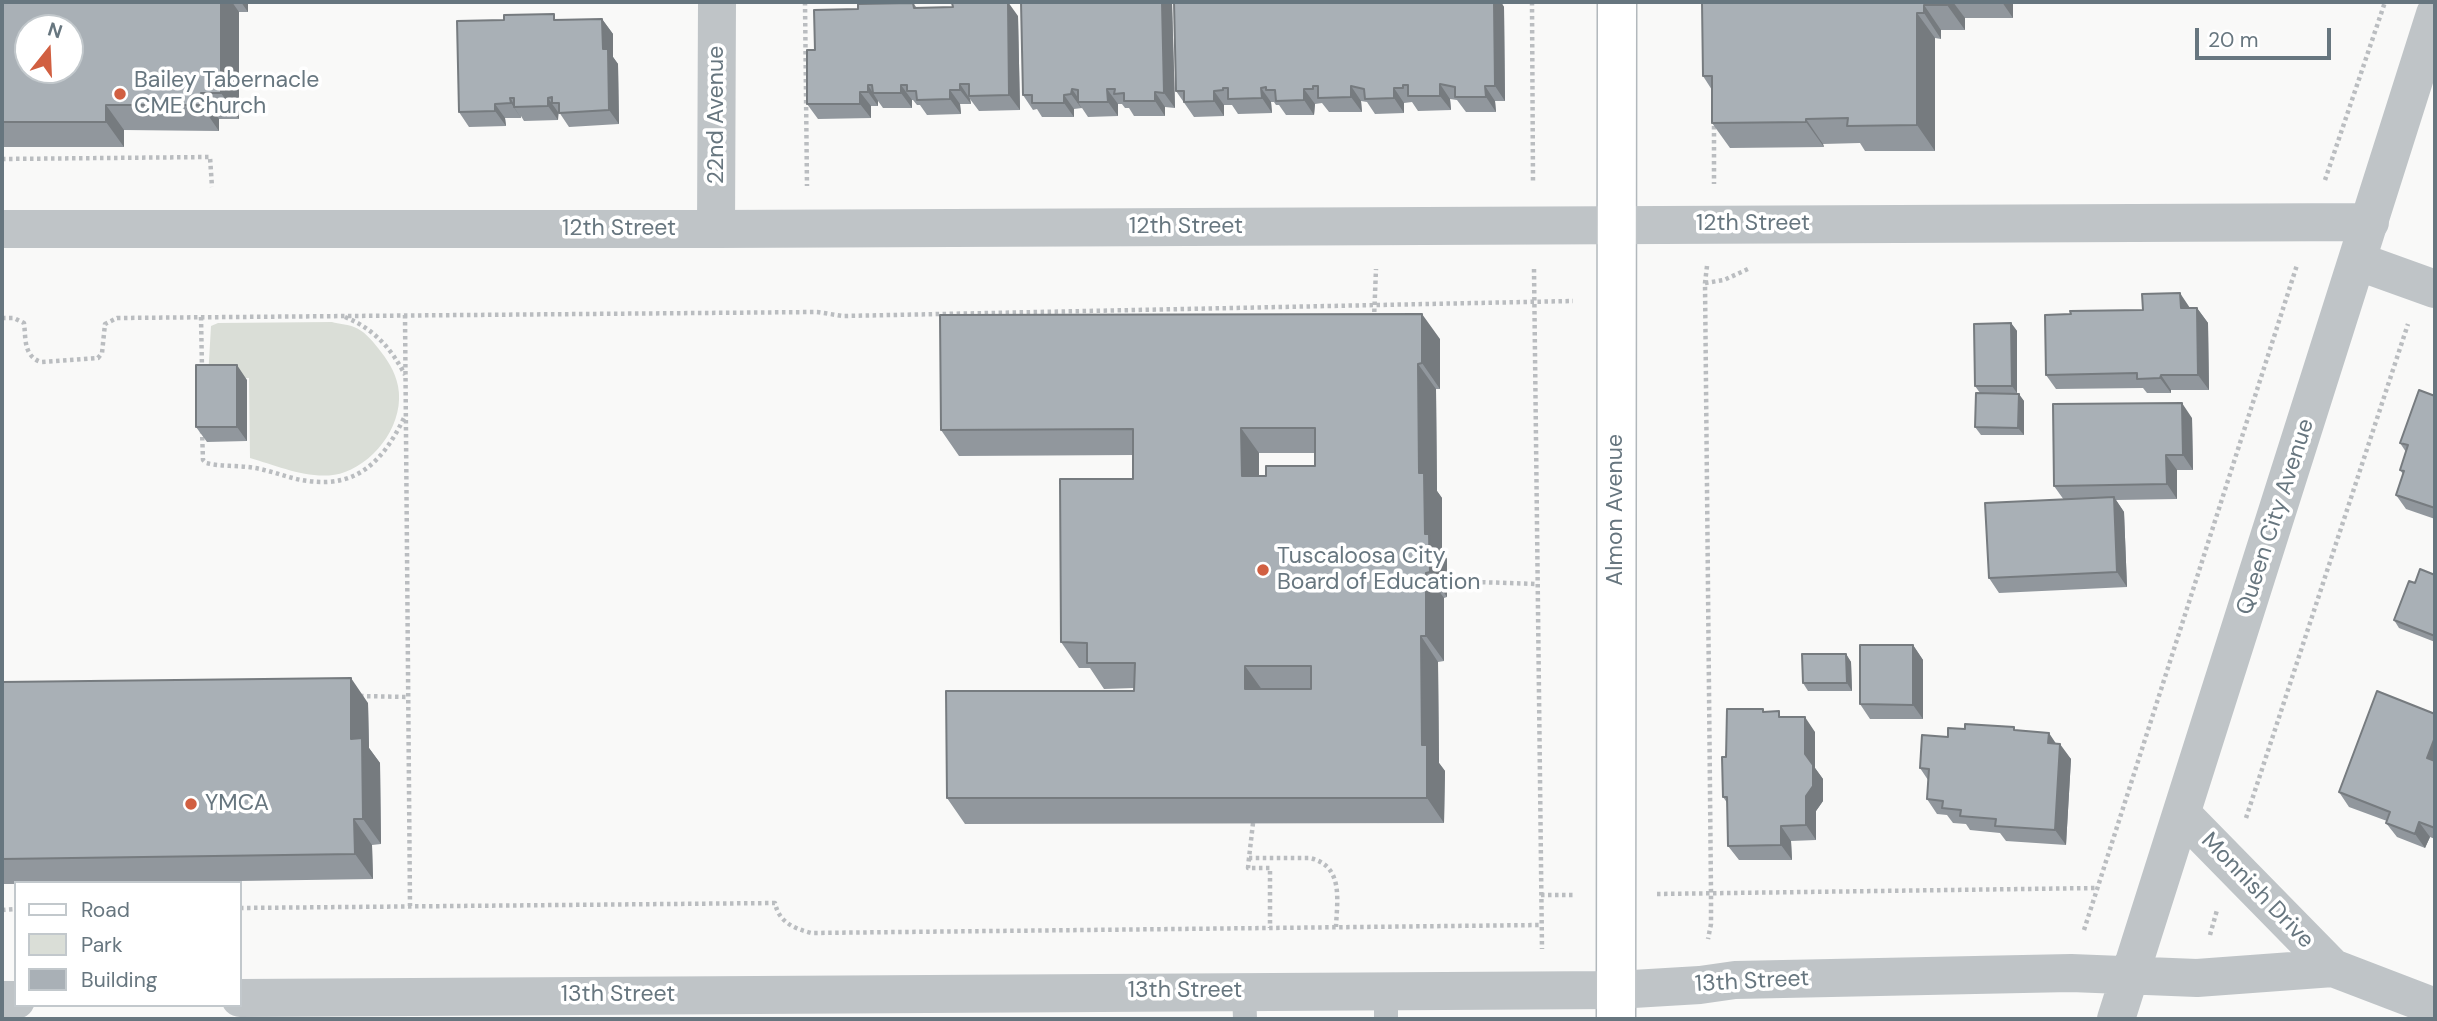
<!DOCTYPE html>
<html>
<head>
<meta charset="utf-8">
<style>
	body { margin:0 }
	#map { position:relative; width:2437px; height:1021px; overflow:hidden; background:#f9f9f8; font-family:"DM Sans",sans-serif }
	canvas { display:block }
	.frame { position:absolute; inset:0; border:4px solid #67767f; pointer-events:none }
	.legend { position:absolute; left:14px; top:881px; width:228px; height:126px; box-sizing:border-box; background:#fff; border:2px solid #c2c8cc; margin:0; padding:9px 12px; list-style:none; font-size:21px; color:#67767f }
	.legend li { display:flex; align-items:center; gap:14px; height:35px }
	.legend b { width:35px; border:2px solid #c2c8cc }
	.north { position:absolute; left:14px; top:14px; width:70px; height:70px; box-sizing:border-box; background:#fff; border:2px solid #c2c8cc; border-radius:50%; rotate:18deg; font-size:19px; font-weight:700; line-height:28px; text-align:center; color:#67767f }
	.north::after { content:''; display:block; margin:auto; width:24px; height:32px; background:#d15f41; clip-path:polygon(50% 0,100% 100%,50% 72%,0 100%) }
	.scale { position:absolute; left:2195px; top:28px; width:136px; height:32px; box-sizing:border-box; border:4px solid #67767f; border-top:0; padding-left:9px; font-size:21px; line-height:24px; white-space:nowrap; color:#67767f; -webkit-text-stroke:5px #fff; paint-order:stroke }
</style>
</head>
<body>
<div id="map">
<canvas width="2437" height="1021"></canvas>
<div class="frame"></div>
<ul class="legend">
<li><b style="height:9px;background:#fff"></b>Road</li>
<li><b style="height:19px;background:#daded7"></b>Park</li>
<li><b style="height:19px;background:#a9b0b6"></b>Building</li>
</ul>
<div class="north">N</div>
<div class="scale">20 m</div>
</div>
<script>
const c = document.querySelector('canvas').getContext('2d');
c.lineJoin = 'round';
function fillPath(path, color) {
  c.fillStyle = color;
  c.fill(path, 'evenodd');
}
function stroke(path, color, width, dash) {
  c.strokeStyle = color;
  c.lineWidth = width;
  c.lineCap = dash ? 'butt' : 'round';
  c.setLineDash(dash || []);
  c.stroke(path);
}
function write(font, color, halo, rows, align = 'center') {
  c.font = font + ' "DM Sans",sans-serif';
  c.lineWidth = 7;
  c.setLineDash([]);
  c.textBaseline = 'middle';
  c.strokeStyle = halo;
  c.fillStyle = color;
  for (const [text, x, y, turn = 0] of rows) {
    c.save();
    c.translate(x, y);
    c.rotate((+turn || 0) * Math.PI / 180);
    c.textAlign = isNaN(turn) ? turn : align;
    if (halo) c.strokeText(text, 0, 0);
    c.fillText(text, 0, 0);
    c.restore();
  }
}
const green = new Path2D(`
	M332,322c7,2 15,2 22,5 9,3 18,13 24,21 9,11 17,23 20,38 7,35 -20,74 -53,86 -29,11 -67,-6 -95,-14l-1,-80h-41l3,-52 7,-3z`);
const path = new Path2D(`
	M805,2l2,184
	M1532,2l1,181
	M1714,119v65
	M2,159l208,-2 2,30
	M2325,180l60,-178
	M1707,266l-2,17 6,610v31l-3,15
	M1534,269l8,680
	M1705,283l19,-3 24,-11
	M405,315l5,591
	M201,317l1,52
	M345,317c29,12 46,31 60,58
	M2,318h12l10,5c2,15 -1,33 17,39l57,-4 4,-5 3,-29 12,-6 700,-6 26,4 730,-15
	M1374,319l2,-50
	M202,430l1,30 3,3c16,4 33,2 49,5 18,3 35,11 53,13 51,7 76,-22 96,-63
	M1447,581l91,3
	M360,696l48,1
	M2246,818l162,-494
	M1253,823l-4,35h61c34,8 27,42 26,69
	M1249,858l-1,10h22v60
	M1657,894l440,-6
	M1541,895h34
	M240,908l535,-5c4,19 18,25 36,30l730,-8
	M2,910l14,-1
	M2084,930l213,-665
	M2210,935l7,-25`);
const service = new Path2D(`
	M1244,991l1,28
	M1386,1019v-28`);
const minor = new Path2D(`
	M2,229h714l1654,-7
	M716,229l1,-227
	M2357,261l78,28
	M2182,814l151,154 102,39
	M240,998l1376,-8 84,-5 35,-5 336,-7 126,5 136,-10
	M2,1000h14
	M2116,1019l319,-1005`);
const secondary = new Path2D(`
	M1616,1019l1,-1017`);
const wall = new Path2D(`
	M2,2h246v10h-9v107h-20v12l-95,-1v17h-122z
	M1172,2l3,106 -10,-1v9h-31l-5,-8h-4l-3,-4h-4v12l-30,1 -6,-9 -8,1v8h-32l-5,-8 -4,1 -10,-15z
	M1174,2h327l3,5 1,94h-10l1,11h-30l-9,-12 -7,-1 1,11 -33,1 -6,-9 -8,1v10l-29,1 -8,-12 -6,-1 1,11h-33l-7,-9 -7,1 -1,11h-28l-7,-10h-3l-2,-3h-3l1,11 -34,1 -6,-9h-8v11l-30,1 -18,-26z
	M1702,2h311v16h-48v12h-24v9l-6,-1v113h-70l-5,-8 -37,1 1,3 -94,1 -18,-25v-33l-9,-14z
	M913,3l4,5 101,8 2,94 -41,1 -9,-12 1,5h-11l1,10 -34,1 -7,-10h-3l-4,-5h-1v8h-29l-5,-7v5h-7v12l-53,1 -11,-15 8,-54 43,-41z
	M602,19l11,15v23l5,7 1,60 -50,3 -10,-15 -1,8 -34,1 -3,-5v2h-16l1,8 -37,1 -10,-15 100,-92z
	M2197,308l11,15 1,67h-38v3h-24l-4,-5 -87,1 -10,-14 25,-61z
	M2011,323l6,8v62l7,8v34h-43l-6,-8 5,-34 -5,-7z
	M1440,339v50h-4l1,102 5,7v54l5,7v38l-3,1v63l-6,1 1,101 6,8 -1,52 -479,1 -18,-26 187,-107v-3l-30,1 -14,-21h-11l-18,-26 72,-163v-24l-174,1 -18,-26zM1259,453h56v13l-49,10h-7z
	M247,380v61l-40,1 -11,-15z
	M2435,396v123l-29,-10 -10,-14 7,-21 -3,-4 6,-18 -6,-9z
	M2192,418l1,52h-16v29l-61,1 8,12 3,75 -128,6 -10,-15 75,-78 -10,-14z
	M2435,575v67l-36,-14 -5,-8 21,-37z
	M1913,645l10,15v59h-53l-10,-15z
	M1846,654l5,8 1,29h-44l-5,-8z
	M2,682l366,21 1,45 11,15 1,81 -9,1 1,34 -267,4h-90v1h-14z
	M1765,712l18,5 32,15v36l8,11v22l-7,10v29l-25,1 1,19h-53l-11,-14v-42l-5,-7z
	M2435,714v125l-5,-2 -5,11 -28,-11 -11,-14 1,-2 -38,-14 -10,-15z
	M2016,731l40,13 15,15 -5,86 -60,-4 -6,-8 -30,-3 -4,-6 -13,-1 -6,-8 -10,-1 -10,-15 1,-19 -8,-12 28,-31z`);
const shadedWall = new Path2D(`
	M221,2h11l7,10v107l-18,-26z
	M241,2h7v10z
	M1008,2l10,14 2,94 -11,-15z
	M1162,2h10l3,106 -11,-15z
	M1494,2h7l3,5 1,94 -10,-15z
	M1947,2h6l12,16v12l-18,-25z
	M2002,2h11v16z
	M1924,5l17,25v9l-17,-26z
	M1917,13l18,25v113l-18,-26z
	M602,19l11,15v23l5,7 1,60 -10,-14 -6,-61z
	M960,84l10,15 1,5 -11,-14z
	M1440,84l10,15 1,11 -11,-14z
	M868,85l10,16v5l-10,-14z
	M901,85l11,15v8l-11,-15z
	M1351,86l10,15 1,11 -11,-15z
	M1485,86l10,15 1,11 -10,-15z
	M1261,88l10,14 1,11 -10,-15z
	M1394,88l10,15v10l-10,-15z
	M1072,89l9,13h-3l4,7 -11,-15z
	M1107,89l11,15v12l-10,-14z
	M1304,89l11,15 -1,11 -10,-15z
	M950,90l10,14 1,10 -11,-15z
	M1214,91l10,14v11l-10,-15z
	M860,92l11,14v12l-11,-14z
	M1155,92l10,15v9l-10,-15z
	M201,93l18,26v12l-18,-26z
	M1064,95l10,14v8l-10,-14z
	M510,98l6,9h-2l7,11 -10,-15z
	M548,98l10,14v8l-10,-14z
	M495,104l10,14 1,8 -11,-15z
	M106,105l18,25v17l-18,-25z
	M1806,119l17,25 1,3 -18,-25z
	M2180,293l10,15h-9z
	M2197,308l11,15 1,67 -11,-15z
	M1422,314l18,25v50l-18,-26z
	M2011,323l6,8v62l-5,-7z
	M1418,364l18,25 1,102 5,7v54l5,7v38l-17,-25 -5,-38 -6,-61z
	M237,365l10,15v61l-10,-14z
	M2161,375l10,15v3l-11,-15z
	M2019,394l5,7v34l-6,-7z
	M2182,403l10,15 1,52 -10,-15z
	M1241,428l18,25v48l-17,-25z
	M2166,455l11,15v29l-10,-15z
	M2114,497l10,15 3,75 -10,-15z
	M1426,573l18,25v63l-18,-25z
	M1421,636l17,26 1,101 6,8 -1,52 -17,-25 -5,-53z
	M1913,645l10,15v59l-10,-14z
	M1846,654l5,8 1,29 -5,-8z
	M1245,666l18,25 -18,-2z
	M351,678l17,25 1,45 11,15 1,81 -18,-25 -12,-80z
	M1805,717l10,15v36l8,11v22l-7,10v29l-10,-15z
	M2049,733l10,15 -11,-5z
	M2435,737v32l-8,-11z
	M2060,744l11,15 -5,86 -11,-15z
	M354,819l18,26 1,34 -18,-25z
	M2419,822l11,15 -5,11 -10,-14z
	M1781,826l10,15 1,19 -11,-15z`);
const building = new Path2D(`
	M2,2h219v91h-20v12h-95v17h-104zM28,28h42v42h-42z
	M1008,2l1,93 -40,1v-12h-9v6h-10v9l-33,1 -1,-9h-9v-6h-6v8h-28l-1,-8h-4v7h-8v12h-53v-54h8l-1,-40 44,-1v-5l55,-1 1,5 39,-1 -1,-4z
	M1021,2h141l2,91 -9,-1v9h-31v-8l-10,1 1,-5h-8l1,13h-30v-12l-6,-1 -1,5 -7,1v8h-32v-8h-9z
	M1174,2h320l1,84h-10l1,11h-31v-10l-15,-3v12h-32v-11h-5v3h-9v10l-29,1 -1,-10 -13,-3v11l-33,1v-12h-5v3h-9v11l-28,1 -1,-11h-9v-3l-5,1 1,10 -34,1v-11h-5v2l-9,1v10l-30,1v-11h-8z
	M1702,2h245v3h-23v8h-7v112l-70,1 1,-8 -42,1v3l-94,1v-47h-9z
	M554,14v6l48,-1 1,30h5l1,61 -50,3v-10h-7v-6l-4,1v8l-34,1v-9h-4l1,5 -16,1v7l-36,1 -2,-91 47,-1v-5z
	M2180,293l1,15h16l1,67h-37l-1,3 -23,1v-6l-91,2 -1,-60 26,-1 -1,-3 73,-1 -1,-16z
	M1422,314v49l-4,1 1,109h5l1,61h4l1,38 -4,1v63h-5l1,109h5v53h-480l-1,-107h188l1,-28h-48v-20l-26,-1 -1,-163h73v-50l-192,1 -1,-115zM1241,428h74v38h-49v10h-24zM1245,666h66v23h-66z
	M2011,323l1,63h-37l-1,-62z
	M196,365h41v62h-41z
	M2419,390l16,6v112l-39,-13 8,-24 -4,-1 8,-25 -8,-2z
	M1976,393l43,1 -1,34 -43,-1z
	M2182,403l1,52h-17l1,29 -113,2 -1,-82z
	M2114,497l3,75 -128,6 -4,-75z
	M2420,569l15,6v61l-41,-16 15,-39 6,2z
	M1860,645h53v60l-53,-1z
	M1802,654h44l1,29h-44z
	M351,678v61l11,-1 1,81h-9l1,35 -353,5v-177z
	M2377,691l58,23v23l-8,21 8,3v67l-16,-6 -4,12 -29,-11 4,-11 -51,-20z
	M1727,709h36v3l16,-1v6h26v37l8,11v21l-7,10v29l-25,1v19l-53,1 -1,-49h-4l-1,-40h4z
	M1965,724l49,3v3l35,3 -1,10 12,1 -5,86 -60,-4 1,-7 -36,-3 1,-6 -19,-2 1,-7 -16,-2 2,-30 -9,-1 2,-33 26,2v-9l17,1z`);
const markers = [
	[120,94,7,"#d15f41"],
	[1263,570,7,"#d15f41"],
	[191,804,7,"#d15f41"]
];
const poiNames = [
	["Bailey Tabernacle",134,81],
	["CME Church",134,107],
	["Tuscaloosa City",1277,557],
	["Board of Education",1277,583],
	["YMCA",205,804]
];
const streetNames = [
	["22nd Avenue",717,115,-90],
	["12th Street",1753,224],
	["12th Street",1186,227],
	["12th Street",619,229],
	["Almon Avenue",1616,510,-90],
	["Queen City Avenue",2276,517,-72],
	["Monnish Drive",2257,891,46],
	["13th Street",1752,982,-3],
	["13th Street",1185,991],
	["13th Street",618,995]
];
fillPath(green, '#daded7');
stroke(secondary, '#b2b8bc', 41);
stroke(path, '#babdc0', 4.5, [3.5, 3.5]);
stroke(service, '#bfc4c7', 24);
stroke(minor, '#bfc4c7', 38);
stroke(secondary, '#fff', 38);
fillPath(wall, '#91979d');
fillPath(shadedWall, '#767b7f');
fillPath(building, '#a9b0b6');
stroke(building, '#767b7f', 2);
for (const [x, y, r, color] of markers) {
  const dot = new Path2D();
  dot.arc(x, y, r, 0, 2 * Math.PI);
  c.fillStyle = color;
  c.fill(dot);
  stroke(dot, '#fff', 2.5);
}
write('23px', '#67767f', '#fff', poiNames, 'left');
write('23px', '#67767f', '#fff', streetNames);
</script>
</body>
</html>
